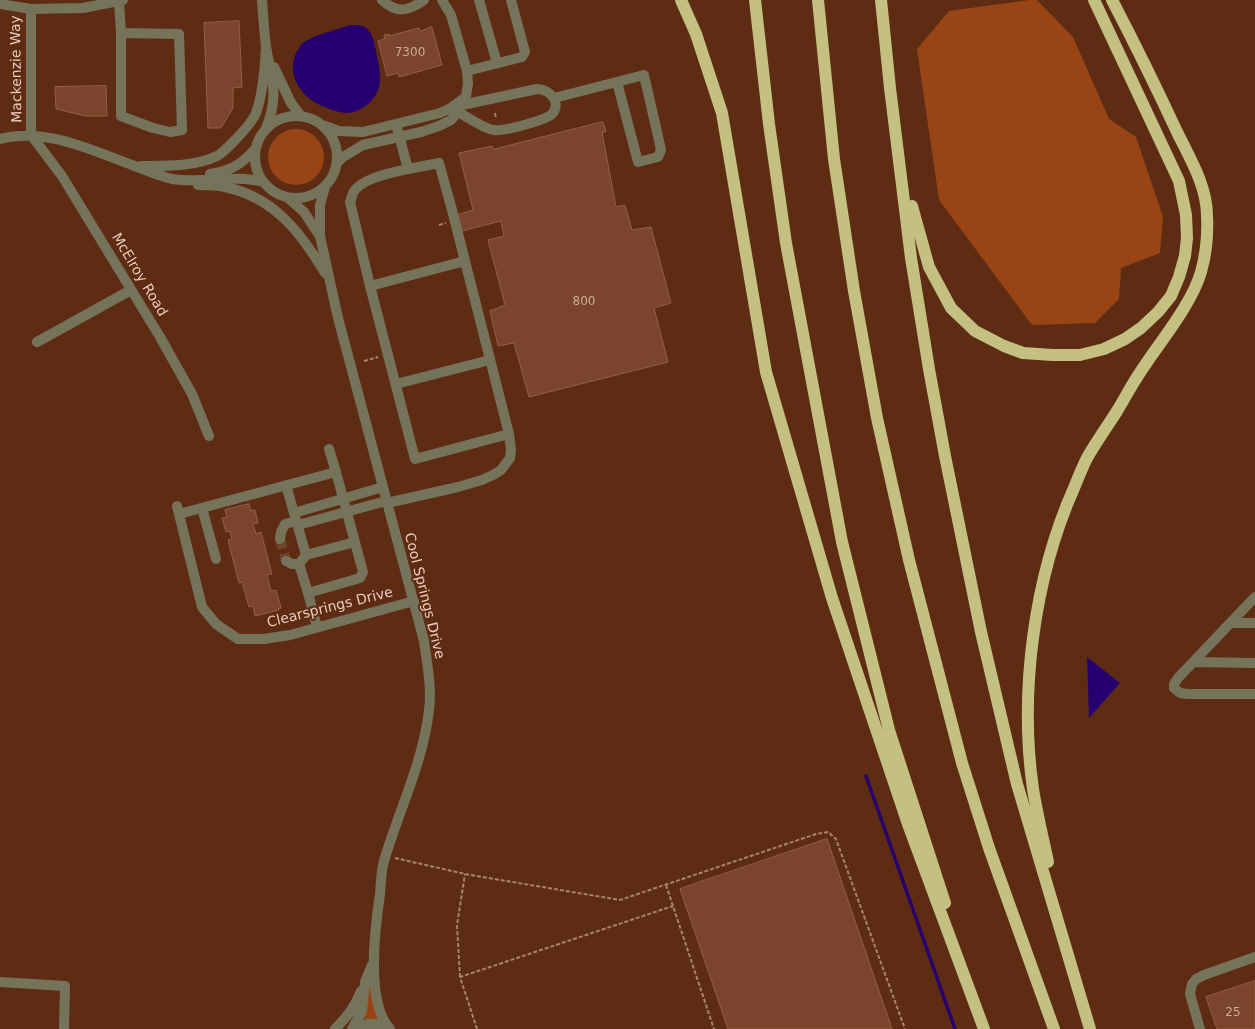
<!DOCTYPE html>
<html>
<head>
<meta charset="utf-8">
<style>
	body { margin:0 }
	canvas { display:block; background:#5d2c13 }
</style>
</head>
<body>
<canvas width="1255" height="1029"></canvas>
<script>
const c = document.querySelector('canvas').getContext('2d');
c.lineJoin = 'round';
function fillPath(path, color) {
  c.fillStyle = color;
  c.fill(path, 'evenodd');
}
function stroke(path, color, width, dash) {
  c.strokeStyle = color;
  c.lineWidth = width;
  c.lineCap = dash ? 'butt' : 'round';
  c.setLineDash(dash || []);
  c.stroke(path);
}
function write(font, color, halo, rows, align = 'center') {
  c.font = font + ' "DejaVu Sans",sans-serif';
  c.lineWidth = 4;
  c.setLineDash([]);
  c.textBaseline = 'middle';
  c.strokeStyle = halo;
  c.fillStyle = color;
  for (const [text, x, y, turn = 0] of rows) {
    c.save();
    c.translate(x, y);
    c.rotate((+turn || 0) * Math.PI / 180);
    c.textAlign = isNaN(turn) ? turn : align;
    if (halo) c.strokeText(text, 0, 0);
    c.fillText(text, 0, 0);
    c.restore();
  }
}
const green = new Path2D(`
	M1029,0h8l36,37 36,82 27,18 27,80 -3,36 -39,15 -2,31 -24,24 -63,2 -93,-125 -22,-151 32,-38z
	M268 157a28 28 0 1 1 56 0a28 28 0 1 1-56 0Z
	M371,975l8,45 -4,-1h-13z`);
const water = new Path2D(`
	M351,25c7,0 13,0 17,5 6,6 7,17 9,26 2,7 3,16 3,24 0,16 -16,33 -34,33 -9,-1 -18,-4 -26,-8 -19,-8 -34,-31 -24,-52 2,-3 4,-8 7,-10 10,-8 36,-14 48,-18z
	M1087,657l33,26 -31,35z`);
const stream = new Path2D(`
	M866,776l89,253`);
const building = new Path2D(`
	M239,21l3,66 -9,1v20l-12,20h-13l-4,-105z
	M432,27l10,38 -43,12 -1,-4 -11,3 -9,-35 7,-2 -1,-4 5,-1v2l30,-8 1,3z
	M106,86l1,30h-21l-30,-7 -1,-22z
	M603,122l3,10h-4l14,75 9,-2 7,25 19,-3 20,76 -17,5 14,54 -139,35 -15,-54 -16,3 -8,-35 15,-6 -17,-65 16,-4 -3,-15 -43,11 -5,-16 20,-6 -14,-57 33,-7 1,3z
	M249,504l2,7 4,-1 3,13 -5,1 3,10 5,-2 11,42 -5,1 4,16 5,-1 5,18 -3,1 1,1 -24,6 -2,-10 -4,1 -7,-25 -3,1 -11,-43 4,-1 -2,-8 -4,1 -4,-14 5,-1 -2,-7z
	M827,839l65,190h-164l-48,-140z
	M1255,981v48h-38l-11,-32z`);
const minorTunnel = new Path2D(`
	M280,539l6,22`);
const path = new Path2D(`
	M495,113l1,6
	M439,225l7,-2
	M364,361l14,-4
	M395,858l70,16 155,26 196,-66 12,-2 8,7 69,190
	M666,885l48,144
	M460,977l-3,-52 8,-51
	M477,1029l-17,-52 213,-71`);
const minor = new Path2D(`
	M262,0c1,15 2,31 4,46 5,32 14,49 0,82
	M382,0c15,14 27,11 42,0
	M479,0l18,63
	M119,1l2,32v83l32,12 17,4 12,-2 -3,-96 -58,-1
	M0,4l31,5 52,-1 40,-8
	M31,9v126l31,41 98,161 32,57 17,42
	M274,67l17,36 10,13
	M467,71l55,-14 3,-5 -14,-52
	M554,98l90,-23 16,70 1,5 -3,7 -20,5 -21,-80
	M458,112c10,5 26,17 36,18 9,2 52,-10 58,-16 10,-11 -2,-25 -15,-25l-75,16
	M255 157a41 41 0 1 1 82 0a41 41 0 1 1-82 0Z
	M396,124l12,45c-16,4 -47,9 -55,24 -1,3 -2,7 -3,9l20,84 45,173 94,-25
	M325,126l14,5 24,1 77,-19 11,-5 12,-9
	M0,139c45,-12 91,11 132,26 13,5 27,11 40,14 31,5 61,-5 91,3
	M337,163l6,-6 20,-12 58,-13 18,-6 12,-6 7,-8 8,-16 2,-12 -1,-13 -16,-56 -9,-15
	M141,166c25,0 53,1 76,-10 7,-4 14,-12 20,-18 7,-8 15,-15 19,-25 7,-19 9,-46 10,-66
	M210,174c21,-3 32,-10 46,-26
	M198,185c9,0 18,0 27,2 49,10 76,46 100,86
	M325,187l-5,18v31l18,82 86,323c3,22 8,46 5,69 -6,53 -30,100 -45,151 -3,10 -3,22 -4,33 -5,34 -15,108 10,135
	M287,197l17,15 15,23
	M370,286l95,-25
	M37,342l94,-52
	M396,384l94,-24
	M329,449l7,23
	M286,485l20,70 -7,9 9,29
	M387,503l71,-16 24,-7 11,-5 8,-5 9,-12 1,-8 -2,-16 -57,-224 -13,-47 -31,6
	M177,506l25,101 14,17 22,15h26l26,-4 124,-34
	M202,508l14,51
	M294,513l89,-26
	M179,514l157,-42 27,100 -3,6 -52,15 9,34
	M298,525l88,-24
	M280,539l1,-7 4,-8 11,-3
	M306,555l49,-13
	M286,561l6,3h7
	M1255,597l-77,81 -4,6v4l6,5 7,1h68
	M1230,623h25
	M1193,662l62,1
	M0,982l65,4 -1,43
	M335,1029c12,-12 20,-22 26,-38
	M352,1029l10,-18 3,-29 7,-17
	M352,1029c12,-6 24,-8 36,0
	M1200,1029l-10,-35 2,-10 4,-5 8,-4 51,-18`);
const highway = new Path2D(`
	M681,0l15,34 26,79 44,259 66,226 77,229 75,202
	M755,0l14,124 17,119 56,299 47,188 56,173
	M818,0l16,159 20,132 23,127 32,142 53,203 27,85 65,181
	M881,0l9,88 21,170 18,111 16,87 36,176 36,152 73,245
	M912,206l17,61 22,41 24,23 29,15 19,7 30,2h27l24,-6 21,-10 16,-11 17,-16 13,-16 8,-19 6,-21 2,-18 -1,-23 -7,-34 -85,-181
	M1048,862c-5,-24 -11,-48 -15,-73 -14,-97 1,-211 41,-301 4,-10 8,-20 13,-30 9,-16 20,-31 30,-47 8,-13 15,-27 24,-40 18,-28 51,-67 60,-99 5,-18 7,-38 6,-56 0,-29 -16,-56 -29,-82 -21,-45 -43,-90 -66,-134`);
const numberNames = [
	["7300",410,53],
	["800",584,302],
	["25",1233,1013]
];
const streetNames = [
	["Mackenzie Way",17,69,-91],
	["McElroy Road",139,275,59],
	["Cool Springs Drive",424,596,76],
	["Clearsprings Drive",330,608,-14]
];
fillPath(green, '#984415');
fillPath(water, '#27006f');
stroke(stream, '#27006f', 3.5);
fillPath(building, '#7a452c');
stroke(building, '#955e45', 1);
stroke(minorTunnel, '#72442d', 10, [10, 5]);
stroke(path, '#aa826f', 2, [4, 2]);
stroke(minor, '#75745b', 10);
stroke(highway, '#c3c082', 12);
write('12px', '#d0aa9a', null, numberNames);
write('14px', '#ecccbe', '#5d2c13', streetNames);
</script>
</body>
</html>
